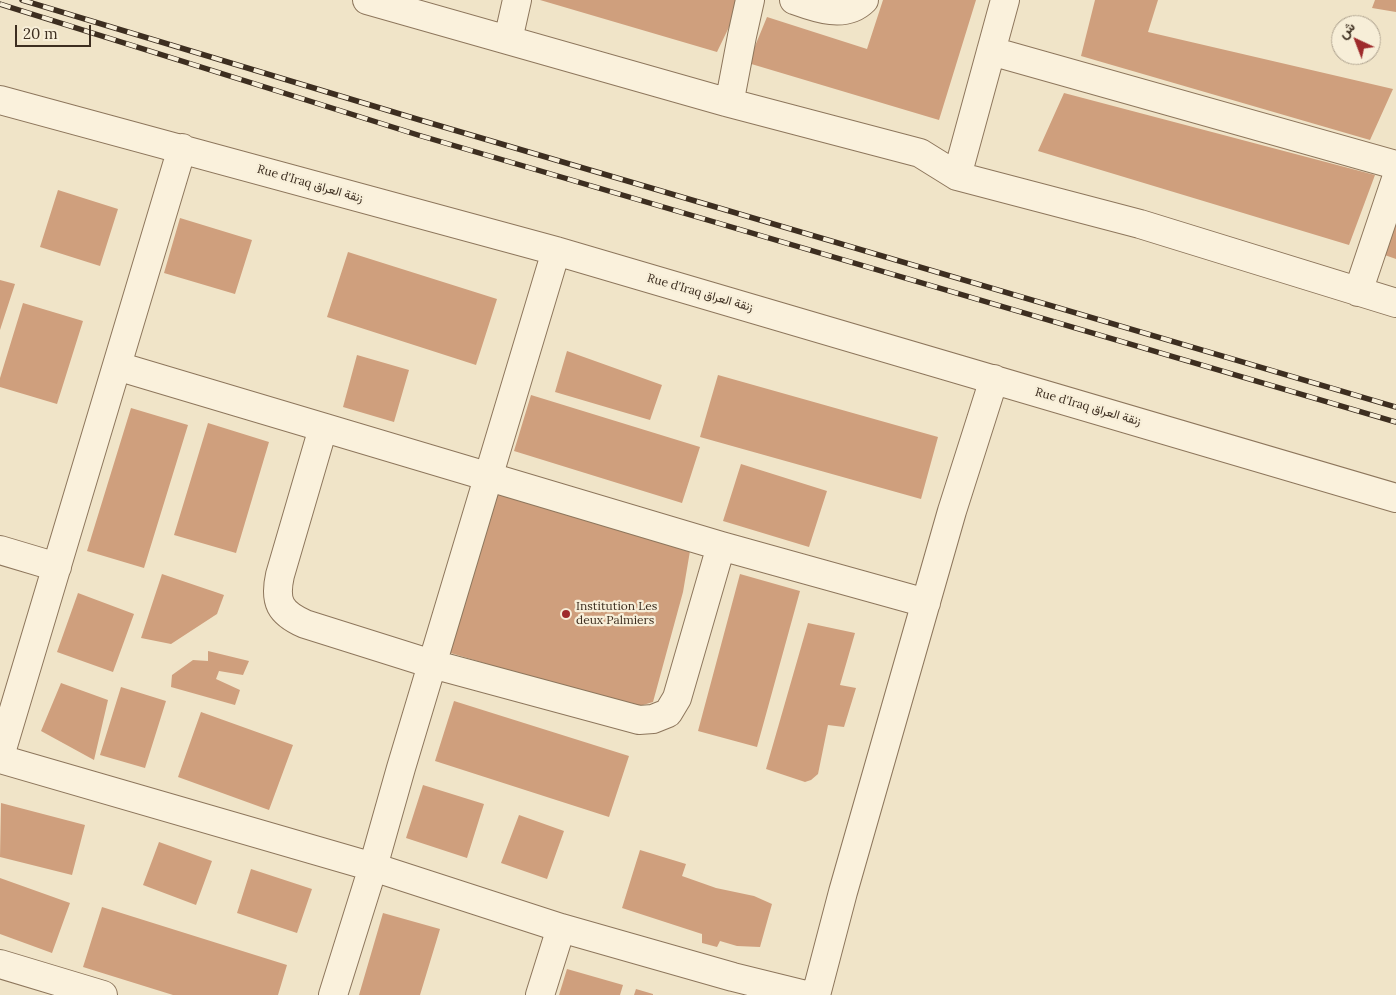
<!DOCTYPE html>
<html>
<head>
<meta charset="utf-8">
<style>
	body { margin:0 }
	#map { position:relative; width:1396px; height:995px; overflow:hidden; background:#f0e4c8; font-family:Lora,Vazirmatn,serif }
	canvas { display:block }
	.north { position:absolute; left:1331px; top:15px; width:50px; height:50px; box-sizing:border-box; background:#f7eed8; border:1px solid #ada18e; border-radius:50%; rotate:317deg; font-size:14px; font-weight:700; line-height:20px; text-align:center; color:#3d2e20 }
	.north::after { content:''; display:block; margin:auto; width:18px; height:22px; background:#9e2a2b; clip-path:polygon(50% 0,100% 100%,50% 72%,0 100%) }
	.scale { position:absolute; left:15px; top:25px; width:76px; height:22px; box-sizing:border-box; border:2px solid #3d2e20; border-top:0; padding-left:6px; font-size:15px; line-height:18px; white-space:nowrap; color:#3d2e20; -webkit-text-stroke:4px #f7eed8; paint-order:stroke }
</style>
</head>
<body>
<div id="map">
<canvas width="1396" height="995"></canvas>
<div class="north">ش</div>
<div class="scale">20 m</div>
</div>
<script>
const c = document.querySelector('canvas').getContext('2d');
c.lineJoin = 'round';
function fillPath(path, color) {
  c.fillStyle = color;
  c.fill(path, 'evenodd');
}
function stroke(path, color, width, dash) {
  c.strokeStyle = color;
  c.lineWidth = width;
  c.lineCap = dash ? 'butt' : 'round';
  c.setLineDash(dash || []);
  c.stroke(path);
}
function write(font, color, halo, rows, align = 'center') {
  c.font = font + ' Lora,Vazirmatn,serif';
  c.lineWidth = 4.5;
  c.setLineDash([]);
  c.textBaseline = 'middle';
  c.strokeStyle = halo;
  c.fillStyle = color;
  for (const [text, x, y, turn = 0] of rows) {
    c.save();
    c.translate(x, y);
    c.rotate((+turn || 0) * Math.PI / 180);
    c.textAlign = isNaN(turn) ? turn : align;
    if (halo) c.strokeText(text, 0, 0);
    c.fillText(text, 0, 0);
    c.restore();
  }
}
const building = new Path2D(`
	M540,0h202l-25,52z
	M883,0h93l-37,120 -191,-57 19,-46 100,32z
	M1095,0h63l-10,32 245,57 -23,51 -289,-84z
	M1375,0h21v12l-24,-4z
	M1064,93l311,82 -26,70 -311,-94z
	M58,190l60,19 -18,57 -60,-19z
	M1396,203v56l-17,-6z
	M180,218l72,22 -17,54 -71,-21z
	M348,252l149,47 -21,66 -149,-48z
	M0,280l15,4 -15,46z
	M23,303l60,18 -26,83 -57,-17v-9z
	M567,351l95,34 -12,35 -95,-28z
	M357,355l52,15 -15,52 -51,-15z
	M718,375l220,62 -17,62 -221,-62z
	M531,395l169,52 -18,56 -168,-52z
	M131,408l57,17 -44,143 -57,-17z
	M208,423l61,19 -33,111 -62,-18z
	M741,464l86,27 -18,56 -86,-26z
	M491,487l199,64 -7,41 -30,110 -20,6 -189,-57z
	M162,574l62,21 -7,19 -46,30 -30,-6z
	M740,574l60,17 -43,156 -59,-16z
	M78,593l56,21 -21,58 -56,-20z
	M808,623l47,10 -15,52 16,3 -12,39 -16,-2 -10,49 -7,6 -6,2 -39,-13z
	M208,651l41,10 -6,14 -24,-4 -3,8 24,11 -5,15 -64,-18 1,-12 21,-15 15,1z
	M61,683l47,17 -14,60 -53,-29z
	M121,687l45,14 -21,67 -45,-13z
	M454,701l175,55 -20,61 -174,-56z
	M201,712l92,33 -24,65 -91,-33z
	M423,785l61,19 -17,54 -61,-20z
	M1,803l84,22 -13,50 -72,-18z
	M519,815l45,16 -17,48 -46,-16z
	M159,842l53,19 -16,44 -53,-20z
	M640,850l46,14 -4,12 34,12 38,8 18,8 -12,43 -23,-1 -17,-5 -3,6 -15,-4v-9l-80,-26z
	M251,869l61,20 -15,44 -60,-20z
	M0,878l70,25 -18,50 -52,-19z
	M102,907l185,58 -9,30h-105l-90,-28z
	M383,913l57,16 -20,66h-61z
	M567,969l56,16 -3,10h-61z
	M636,989l17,5v1h-19z`);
const minor = new Path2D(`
	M367,0l359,102 194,51 37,23 183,48 256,79
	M794,0c22,8 51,19 70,0
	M508,40l9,-40
	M991,51l405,114
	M0,100l556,151 840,247
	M726,102l5,-8 11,-58 8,-36
	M957,176l48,-176
	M1358,292l38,-113
	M117,366l604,180 205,57
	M323,428l-43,147c-6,27 0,38 25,49l127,40 207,56 14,-1 15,-6 9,-15 44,-152
	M0,550l57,17
	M0,756l182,-608
	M0,759l373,108 188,61 172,49 73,18
	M0,964l103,31
	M333,995l40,-128 28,-99 155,-517
	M540,995l21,-67
	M816,995l27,-103 109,-381 42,-132`);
const rail = new Path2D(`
	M22,0l398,120 976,287
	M0,4l418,131 978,287`);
const markers = [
	[566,614,5,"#9e2a2b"]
];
const streetNames = [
	["Rue d'Iraq زنقة العراق",310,184,16],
	["Rue d'Iraq زنقة العراق",700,293,16],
	["Rue d'Iraq زنقة العراق",1088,407,16]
];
const poiNames = [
	["Institution Les",576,607],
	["deux Palmiers",576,621]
];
fillPath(building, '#cf9f7d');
stroke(minor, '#8d765c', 30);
stroke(minor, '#faf1dc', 28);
stroke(rail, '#3d2e20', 5.5);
stroke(rail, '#f7eed8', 4, [11]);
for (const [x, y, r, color] of markers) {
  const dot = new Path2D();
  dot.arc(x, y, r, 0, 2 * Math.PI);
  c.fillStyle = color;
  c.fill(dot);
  stroke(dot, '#f7eed8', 2);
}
write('12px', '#3d2e20', '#f7eed8', streetNames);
write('12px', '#3d2e20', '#f7eed8', poiNames, 'left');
</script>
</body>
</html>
